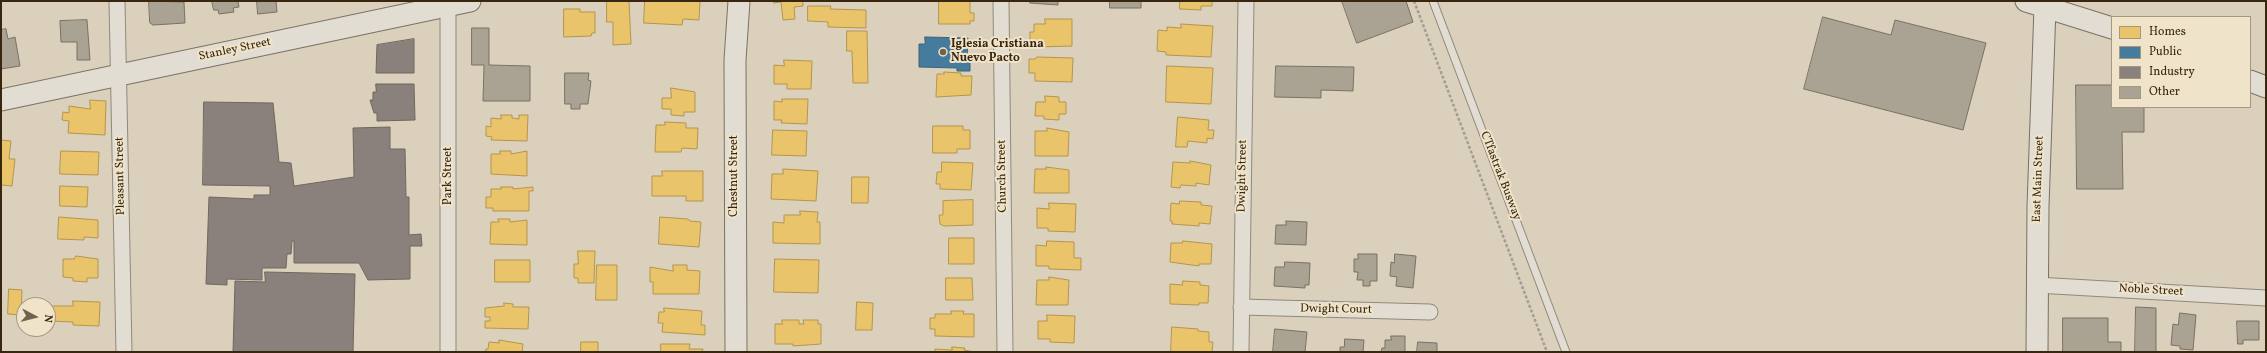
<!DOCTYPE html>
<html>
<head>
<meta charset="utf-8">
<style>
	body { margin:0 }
	#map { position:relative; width:2267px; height:353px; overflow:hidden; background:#dad0bb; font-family:Vollkorn,serif }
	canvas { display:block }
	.frame { position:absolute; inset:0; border:2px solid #39260e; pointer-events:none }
	.legend { position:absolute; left:2111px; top:16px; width:140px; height:92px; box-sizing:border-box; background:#efe4ca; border:1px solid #a6987f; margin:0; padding:5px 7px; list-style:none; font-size:12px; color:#39260e }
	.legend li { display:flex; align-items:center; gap:8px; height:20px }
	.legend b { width:20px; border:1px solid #a6987f }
	.north { position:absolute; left:16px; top:297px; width:40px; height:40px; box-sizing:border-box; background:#efe4ca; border:1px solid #a6987f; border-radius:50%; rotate:97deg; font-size:11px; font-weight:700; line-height:16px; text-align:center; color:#39260e }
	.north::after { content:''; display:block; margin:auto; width:14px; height:18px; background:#71624b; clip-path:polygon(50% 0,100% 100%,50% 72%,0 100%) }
</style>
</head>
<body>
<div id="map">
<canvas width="2267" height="353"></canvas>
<div class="frame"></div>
<ul class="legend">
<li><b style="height:11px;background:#e9c46a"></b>Homes</li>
<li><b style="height:11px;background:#457b9d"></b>Public</li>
<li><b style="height:11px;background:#8a817c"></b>Industry</li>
<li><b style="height:11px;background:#aaa292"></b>Other</li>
</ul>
<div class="north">N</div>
</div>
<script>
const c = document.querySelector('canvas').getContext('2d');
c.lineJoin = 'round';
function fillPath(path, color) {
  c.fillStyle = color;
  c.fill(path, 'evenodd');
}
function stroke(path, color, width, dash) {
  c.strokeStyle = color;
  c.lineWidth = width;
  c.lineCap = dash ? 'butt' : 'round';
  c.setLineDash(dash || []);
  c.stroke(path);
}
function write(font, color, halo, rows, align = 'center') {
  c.font = font + ' Vollkorn,serif';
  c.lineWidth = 4;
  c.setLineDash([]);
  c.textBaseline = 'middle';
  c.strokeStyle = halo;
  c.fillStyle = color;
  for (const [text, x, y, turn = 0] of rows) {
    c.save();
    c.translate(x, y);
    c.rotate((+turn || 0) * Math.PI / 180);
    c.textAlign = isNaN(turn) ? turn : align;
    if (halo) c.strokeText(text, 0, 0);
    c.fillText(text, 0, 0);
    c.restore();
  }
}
const homes = new Path2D(`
	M607,1h22l2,43 -18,1v-23h-6z
	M645,1h55l-1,19 -16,-1 -1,6 -38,-2z
	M774,1h29v5l-9,1 1,12 -12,1 -2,-18 -7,1z
	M939,1h31v12h4v8h-4v3h-31z
	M1180,1h32v5h-11v4l-21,-1z
	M808,6h23l-1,3 36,1v18l-38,-1v-5l-20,-1z
	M564,9h16v3h15v21h-3l-1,3 -27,1z
	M1045,19h27v27l-37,1 -5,-3v-12h4v-8h11z
	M1181,24l32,2 -2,31 -45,-2v-3l-9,-1 1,-21 9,1v-4l14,1z
	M847,31h20l1,52h-15l-1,-32h-5z
	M1037,57l36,1 -1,24 -37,-1v-8h-6v-14h6z
	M784,60l28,1 -1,28h-24v-5h-13v-19l10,1z
	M1167,66l46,2 -2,36 -45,-2z
	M944,72l17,1v3h11l-1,19 -35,2 1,-23h7z
	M671,88l24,4v20h-11v4l-13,-1v-6h-9v-11h9z
	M1045,96l14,1v5h7v12h-7v6l-15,-1v-3h-9l1,-14h9z
	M782,99h26l-1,25 -26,-1 1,-3h-8v-19l8,1z
	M90,100l16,1 -1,34 -37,-2 1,-12 -7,-1 1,-8 6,1v-7l21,3z
	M501,115h11v3l7,1v-4h9l-1,26 -36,-1 1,-3 -6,-1v-10l5,1v-9l10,1z
	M1178,117l31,3 -1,10h6l-1,9 -6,-1v5l-19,-2 -1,6h-11z
	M665,122l21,1v5h12l-1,21 -15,-1 -1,4h-26l1,-27h9z
	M933,126h30v4h7v19h-13v4h-24z
	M1047,128l22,4 -1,24h-33v-25h12z
	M773,130l34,1 -1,25 -34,-1z
	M1,140l10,1 -2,18h6l-3,27 -11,-1z
	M61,151l38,1 -1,23 -38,-1z
	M500,151h11v3l16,-3v25l-36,-2v-20h9z
	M1190,161l21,4 -2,20 -13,-2v3l-15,-1 -1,3 -9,-1 2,-25 17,1z
	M942,162l31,1 -2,27 -31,-1v-5h-4l1,-12h4z
	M1046,167l23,3v23h-35l1,-24h11z
	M783,169l35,2 -2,30 -45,-2 1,-25h11z
	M662,171h41v30h-17v-5h-34v-20h10z
	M852,177h17l-1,26h-16z
	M60,186l28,1 -1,20 -27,-1z
	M501,187h12v2l20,-2v4h-4v20h-36v-3h-7v-11h5v-8h10z
	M973,200v25l-29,1 -4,-2 -1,-9h4v-14z
	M1180,201l21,1v3l11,1 -2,18 -11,-1v3l-27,-2v-3h-2l1,-18 8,1z
	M1049,203l27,1 -1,28 -27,-1v-3h-11v-20l12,1z
	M800,211l18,1 -1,10h3v22l-47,-1v-21l11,1v-8h16z
	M59,217l39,3v18l-14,-1v3l-26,-1z
	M660,217l28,2 2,2 11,1 -2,25 -40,-3z
	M498,219h12v3l17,-2v25l-37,-1 1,-22h8z
	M949,238h25v26h-25z
	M1047,241l27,1v16h7v12l-32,-1v-3h-13v-21l10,1z
	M1183,241l29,3 -1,20h-12v2l-29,-4 1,-19h11z
	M578,251h17l-1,32h-16v-5h-4v-14h4z
	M76,256l22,3v19h-11v4l-14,-1v-3l-10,-1v-18h11z
	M775,259l44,1 -1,33 -44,-1z
	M495,260h35v22h-35z
	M597,265h20v35h-21z
	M673,265h14v5l13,1 -1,23h-46v-12h-3v-15l23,4z
	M1049,277l20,3 -1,25h-32l1,-25h12z
	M946,278h26l1,22h-27z
	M1183,281l17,1v3l9,1 -1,17h-9v2l-29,-1v-20l12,1z
	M9,289l13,1 -1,25 -13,-1z
	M73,301l27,1 -1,24 -26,-1v-3l-25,-1v-15h25z
	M857,302l16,1 -1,27h-16z
	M504,303l9,1v3h16l-1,22 -43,-1v-7h5v-4h-5v-9l19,-2z
	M664,308l38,3 -1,14h4v10l-43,-3 1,-9h-5l1,-11h5z
	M951,311h13l-1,3h11v23l-39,-1v-7h-5v-11h5v-4h16z
	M1047,315l28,1 -1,27 -24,-1v-3h-12v-18h9z
	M782,320h17v4h5l-1,-4h15v4h3v20l-28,2v-2h-18v-20h7z
	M1172,327l26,2v2l11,1v10h4l-1,10h-41z
	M499,340l24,4 -1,8h-37l1,-3h2l1,-7 10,1z
	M581,342h17v10h-17z
	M661,344h29l-1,5h14l-1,3h-41z
	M952,347l13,1 -1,2 10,2h-39v-3l17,1z`);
const public = new Path2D(`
	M925,37l43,1 -1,21h3v12h-13v-3l-38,-1v-23h6z`);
const industry = new Path2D(`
	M414,39v34h-38l1,-28z
	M376,84h38l1,36 -38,1v-8h-3l-4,-13h3v-8h3z
	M204,102l69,1 6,59 12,1 3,23 60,-9 -1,-49 37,-1v22h15l1,48h3v38l12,-1 1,12h-12v33l-42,1 -9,-17h-65v-22h-2l-1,13h-4l-1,14h-24v12l-35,-1v6l-21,-1 3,-87 45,2v-4h16v-9l-67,-1z
	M265,272l90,2 -2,78h-120l2,-71 30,1z`);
const building = new Path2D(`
	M149,1l35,1 1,21 -32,2 -3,-2z
	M212,1h26l1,6 -6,1 1,4 -15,2 -1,-4h-4z
	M257,1h19l1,11 -19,2z
	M1030,1h28v4l-28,-2z
	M1110,1h31v7h-31z
	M1342,1h64l7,21 -56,21z
	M1823,17l68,18 4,-15 91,23 -23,87 -159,-41z
	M87,20l3,40h-13v-18h-16l-1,-21z
	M472,28h17v37l41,1v35h-47l1,-36h-12z
	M6,29l2,10 7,-2 5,29 -19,3v-39z
	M1276,66l78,1 -1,24 -32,-1v8l-46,-1z
	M565,73h24l-1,7 3,1 -3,23h-8v5h-9v-5h-6z
	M2076,85h36v22h32v25h-22l1,57h-46z
	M1286,221l21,1 -1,23 -31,-1 1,-19h10z
	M1358,254h19v27h-7v5h-7v-6h-6l1,-8h-4v-13h4z
	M1395,254l21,2 -3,32 -17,-2 1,-9 -7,-1 1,-14 3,1z
	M1285,262l25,1 -1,22h-4v3l-31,-2 1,-19h9z
	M2136,307l20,1v44h-21z
	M2180,313l16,2 -3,35 -13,-1v-3l-9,-1 2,-21 5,1z
	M2063,318h45v24h13v10h-58z
	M2237,321h22v19h-16v4h-5z
	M1275,329l32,3 -2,20h-32z
	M1391,336h14v16h-24l1,-4h3v-8h6z
	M1345,339l19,1 -1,12h-23v-5h4z
	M1418,342l19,1v9h-20z`);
const path = new Path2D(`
	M1414,1l133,351`);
const lane = new Path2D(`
	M1433,1l133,351`);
const street = new Path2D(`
	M117,1l7,351
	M448,1v351
	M1001,1l4,351
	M2036,285l230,13
	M1241,307l189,5
	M1241,352l5,-351`);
const secondary = new Path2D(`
	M2026,1l86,27
	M2250,81l16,6
	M1,100l469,-99
	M736,352l-1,-292 4,-59
	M2037,352l1,-146 7,-199 4,-6`);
const markers = [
	[943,52,4,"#71624b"]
];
const poiNames = [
	["Iglesia Cristiana",951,45],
	["Nuevo Pacto",951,59]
];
const streetNames = [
	["Stanley Street",235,50,-12],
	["Pleasant Street",121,176,-91],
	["Park Street",449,176,-90],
	["Chestnut Street",735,176,-90],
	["Church Street",1003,176,-91],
	["Dwight Street",1243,176,-89],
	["CTfastrak Busway",1500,176,69],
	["East Main Street",2039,179,-88],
	["Noble Street",2151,291,3],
	["Dwight Court",1336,310,1]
];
fillPath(homes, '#e9c46a');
stroke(homes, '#b4954e', 1);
fillPath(public, '#457b9d');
stroke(public, '#416272', 1);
fillPath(industry, '#8a817c');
stroke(industry, '#72665b', 1);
fillPath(building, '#aaa292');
stroke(building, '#7a7164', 1);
stroke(lane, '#91897a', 9);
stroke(street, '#91897a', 17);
stroke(secondary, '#7a7164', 23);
stroke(path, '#a39d93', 2.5, [3, 2]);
stroke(lane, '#e2ddd2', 7);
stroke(street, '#e2ddd2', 15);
stroke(secondary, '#e2ddd2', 21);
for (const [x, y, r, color] of markers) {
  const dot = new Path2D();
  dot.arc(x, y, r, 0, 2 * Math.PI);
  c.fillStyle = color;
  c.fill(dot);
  stroke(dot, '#efe4ca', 1.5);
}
write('bold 12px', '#39260e', '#efe4ca', poiNames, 'left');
write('12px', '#39260e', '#efe4ca', streetNames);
</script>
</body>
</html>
